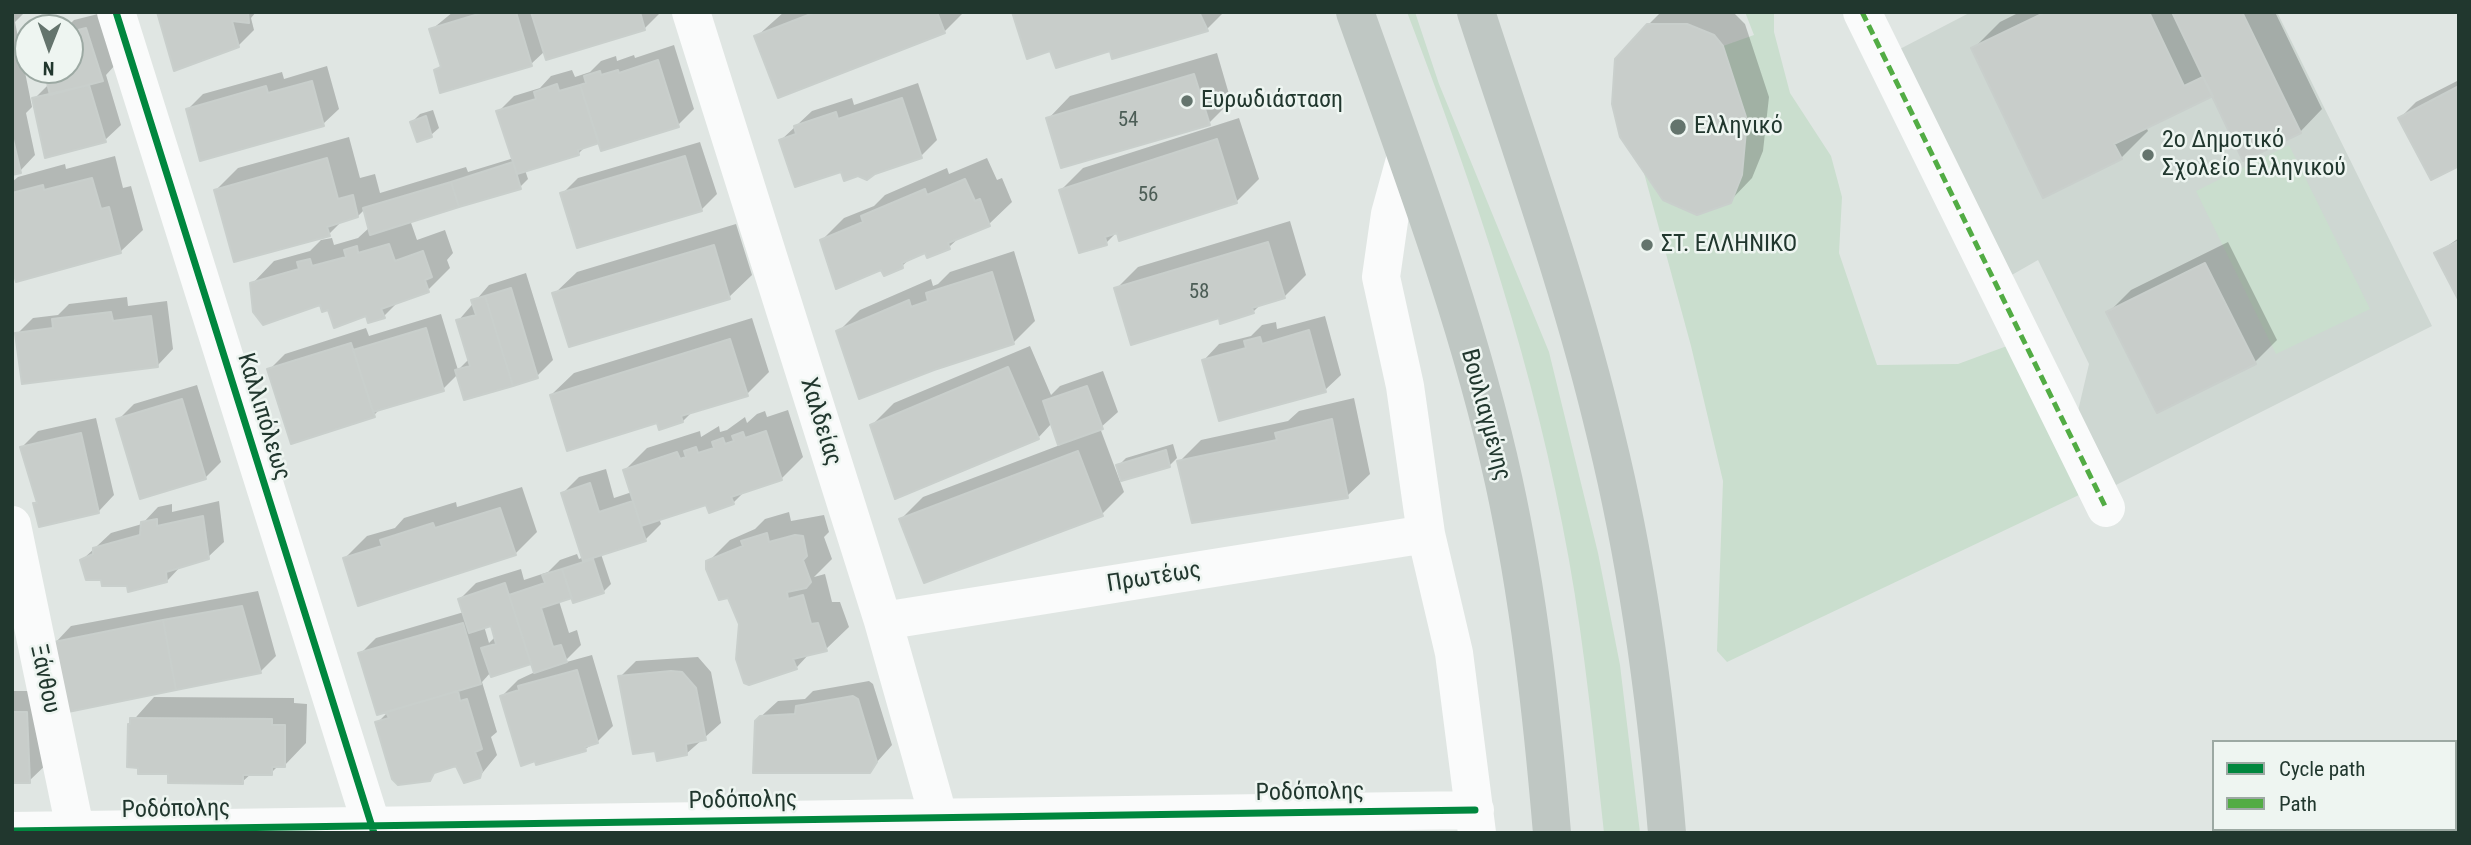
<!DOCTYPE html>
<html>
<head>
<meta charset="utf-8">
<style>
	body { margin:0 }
	#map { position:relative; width:2471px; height:845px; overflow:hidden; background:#e0e6e3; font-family:"Roboto Condensed",sans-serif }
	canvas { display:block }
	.frame { position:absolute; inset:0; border:14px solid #21372e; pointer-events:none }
	.legend { position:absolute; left:2212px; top:740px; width:245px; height:91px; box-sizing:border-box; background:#eef5f1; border:2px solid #9ca9a3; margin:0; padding:9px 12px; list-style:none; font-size:21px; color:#21372e }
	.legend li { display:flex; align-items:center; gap:14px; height:35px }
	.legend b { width:35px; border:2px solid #9ca9a3 }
	.north { position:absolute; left:14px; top:14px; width:70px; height:70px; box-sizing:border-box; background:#eef5f1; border:2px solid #9ca9a3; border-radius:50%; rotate:181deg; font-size:19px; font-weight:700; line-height:28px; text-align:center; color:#21372e }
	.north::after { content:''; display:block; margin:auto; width:24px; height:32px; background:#64746d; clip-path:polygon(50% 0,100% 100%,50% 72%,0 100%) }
</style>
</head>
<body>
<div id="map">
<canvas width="2471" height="845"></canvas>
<div class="frame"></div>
<ul class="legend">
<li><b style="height:9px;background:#00873e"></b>Cycle path</li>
<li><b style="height:9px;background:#52ac44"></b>Path</li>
</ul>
<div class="north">N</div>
</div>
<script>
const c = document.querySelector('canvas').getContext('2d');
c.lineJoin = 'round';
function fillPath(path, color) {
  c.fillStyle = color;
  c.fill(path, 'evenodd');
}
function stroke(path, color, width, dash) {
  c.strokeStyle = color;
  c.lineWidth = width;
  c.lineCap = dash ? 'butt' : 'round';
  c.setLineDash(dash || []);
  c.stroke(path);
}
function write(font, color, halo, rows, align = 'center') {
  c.font = font + ' "Roboto Condensed",sans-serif';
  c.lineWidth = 5;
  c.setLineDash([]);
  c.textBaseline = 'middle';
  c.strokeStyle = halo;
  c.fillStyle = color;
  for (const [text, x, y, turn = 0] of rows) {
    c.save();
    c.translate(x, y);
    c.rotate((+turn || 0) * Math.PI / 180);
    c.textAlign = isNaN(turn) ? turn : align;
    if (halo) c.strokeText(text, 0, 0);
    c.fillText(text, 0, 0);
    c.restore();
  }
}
const built = new Path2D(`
	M1971,12h306l155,314 -316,159 -38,-74 11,-47 -51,-104 -28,16 -112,-226z`);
const green = new Path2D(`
	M1407,12h8l24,72 110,268 49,201 22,112 20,168h-36c-10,-91 -19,-183 -35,-273 -33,-188 -94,-370 -162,-548z
	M1745,12h29v20l16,61 41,63 11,41 -3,56 38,112 81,-1 49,-18 72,149 -352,167 -10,-11 6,-170 -32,-135 -47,-173 19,27 79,-25 5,-55 -24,-74 31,-11z
	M2289,145l81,164 -94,45 -80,-163z`);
const shadow = new Path2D(`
	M12,12h13l-10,10 17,85 -6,6 9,42 -15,16 -8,2z
	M159,12h97l-5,6 3,12 -16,16z
	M453,12h207v1l-16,16 -99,22 -14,13 -89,27 -6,-20 6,-7 -11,-34z
	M784,12h180l-20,20 -188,5z
	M1014,12h210l-17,17 -96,20h-60z
	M1661,12h72l12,12 24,73 -6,54 -11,27 -22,23 -82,-176z
	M2020,12h255l47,97 -22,23 -87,-38 -67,33 2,4 -27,27 -148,-109 27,-27z
	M102,13l15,50 -11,12 15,50 -16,15 -71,-41 15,-15 -3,-14h24v-42h-4l8,-8z
	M674,45l20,64 -16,16 -92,21 -8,8 -53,16 3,9 -8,8 -110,33 7,20 28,-10 8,23 -6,7 3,8 -22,22 -28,10 -16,16 -55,-8 -8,-6 -69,-18 22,-23 36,-10 11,-11 11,-2 2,7 24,-7 12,-11 -5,-18 -7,7 -15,4 -14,14 -113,-44 22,-22 111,-31 11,41 15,-4 5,19 86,-26 2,5 46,-14 -16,-46 16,-16 26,-8 11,-12 21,-6 3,7 15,-5 11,-11 15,-5 1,5 17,-6 1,3z
	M1217,53l14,48 -22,22 -161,-4 22,-23z
	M327,66l12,43 -16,15 -135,-15 15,-15 79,-22 2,7z
	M2459,80v84l-59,-46 16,-16z
	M918,83l19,57 -16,16 -59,22 -81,-38 31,-29 40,-13 2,7z
	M433,110l6,18 -8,7 -19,-13 8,-8z
	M1239,118l20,61 -23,23 -118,29 -12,12 -45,-53 22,-22z
	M700,142l17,52 -16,16 -139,-16 16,-16z
	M115,156l8,32 8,-2 12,44 -23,22 -108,10v-80l6,-5 47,-13 1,5z
	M987,158l10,22 5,-2 10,24 -23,22 -28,12 -12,11 -24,4 -13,6 -10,9 -20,2 -60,-28 22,-22 30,-12 11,-11 62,-27 2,6z
	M1290,221l16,54 -22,22 -23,7 -8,8 -33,4 -104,-27 22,-22z
	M736,224l16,51 -23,22 -175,-3 23,-22z
	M2459,238v59l-22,-44z
	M2228,242l49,98 -22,22 -146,-50 22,-22z
	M1014,251l21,70 -22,22 -175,-11 22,-22 71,-31 2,7 5,-2 12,-12z
	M526,273l27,87 -16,16 -79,-2 -15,15 -62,19 -7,7 -105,-45 16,-16 81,-26 3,8 72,-22 17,56 11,-11 -11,-38 31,-36z
	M127,297l1,9 39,-5 6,48 -15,16 -141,-31 16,-16 25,-3 11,-11z
	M1325,316l16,59 -16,15 -121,-30 15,-16 32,-8 11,-11 14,-3 1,7z
	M752,318l17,54 -22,22 -54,17 -10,10h-25l-107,-26 23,-22z
	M1030,346l21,49 9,-9 43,-15 15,41 -18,16 24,64 -22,22 -201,5 22,-22 137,-52 -8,-22 -14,15 -166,-13 22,-22z
	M197,385l24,77 -16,16 -87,-58 16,-16z
	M1354,398l16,76 -23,22 -168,-34 22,-22 87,-19 11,-10z
	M788,410l15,47 -22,22 -36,12 -12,12h-26l-48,15 2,6 -16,16 -44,14 10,30 -8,8 -44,9 10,32 8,-3 4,15 -18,18 29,-8 21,71 -16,16 -12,7 -83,-53 16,-16 17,-8 -3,-10 -40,13 -1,-3 -9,10 15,50 -6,5 6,18 -18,22 -22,-13 -18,5 -10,10 -52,-56 14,-14 -31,-55 16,-16 88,-26 -4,-13 16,-16 45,-14 3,11 24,-8 12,-12 17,-6 2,5 5,-2 -21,-64 16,-16 27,-8 8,29 18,-6 -7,-22 22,-22 53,-17 1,6 18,-11 1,6 7,-2 18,-13 2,6 10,-9 8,-3 2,6zM492,624l4,12 -7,7 -5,-17z
	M96,418l18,77 -15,16 -59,13 -5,-20 3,-3 -16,-54 16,-16z
	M1173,444l4,14 -8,8h-51l8,-8z
	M522,487l15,45 -22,22 -170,4 22,-22 28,-8 9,-10 52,-16 1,5z
	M219,501l5,41 -16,15 -26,8 -15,16 -39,3 -26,-5 -20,-19 29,-27 31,-9 16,-17 14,-3v8z
	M789,512l2,9 33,-6 5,17 -5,5 8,22 -18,18 11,-3 7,28h8l9,25 -23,22 -16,4 -13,14 -48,16 -8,-59 -12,-28 -21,-34 22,-22 25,-11 10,-10z
	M258,591l18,65 -16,16 -204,-30 15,-16z
	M698,657l13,15 10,51 -35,31 -66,-77 16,-16z
	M869,681l4,3 19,61 -23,26 -113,-50 22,-20 27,-2 8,-8z
	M12,691h36l4,68 -23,22h-17z
	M154,697l140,1v5l13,1 -1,39 -22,23 -5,-1 -8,8h-19l-10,9 -72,-9 -41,-48z`);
const building = new Path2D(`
	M157,12h91l1,11 -17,-2 7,26 -65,24z
	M485,12h31l16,54 -92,27 -6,-23 7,-3 -12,-38z
	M531,12h109l5,18 -99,30z
	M816,12h121l8,21 -167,65 -24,-62z
	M1012,12h187l9,19 -96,28 -2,-8 -54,17 -6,-17 -23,8z
	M2046,12h103l35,74 19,-9 10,19 -99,48 8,15 -79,39 -72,-150z
	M2172,12h70l59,121 -58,28z
	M1647,24h40l27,11 9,11 24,74 -5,55 -11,28 -34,12 -34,-15 -43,-63 -8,-33 3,-45z
	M86,28l17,53 -53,14 -6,-25h26v-38z
	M658,60l21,67 -78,24 -21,-66 6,-2 -2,-7 16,-5 1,4 17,-5 1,3z
	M1194,74l16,51 -149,43 -15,-50z
	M312,81l12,45 -124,35 -14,-52 80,-23 2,7z
	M557,84l2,7 21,-6 19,58 -21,7 1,5 -62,19 -21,-63 40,-12 -2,-7z
	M89,85l17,57 -61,16 -13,-60z
	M2459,86v80l-28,14 -33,-62z
	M902,98l20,60 -47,16 -8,6 -9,-4 -14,5 -3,-9 -46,15 -16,-47 17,-6 -2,-8 42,-14 2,7z
	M426,116l6,21 -15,5 -7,-20z
	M12,135l9,38 -9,2z
	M1217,139l20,64 -118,38 -2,-8 -12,4 2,8 -28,8 -20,-63z
	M685,156l17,55 -125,37 -17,-55z
	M327,158l11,41 15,-4 5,22 -31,10 3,9 -96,26 -20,-72z
	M513,162l8,27 -62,18 -8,-25z
	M92,178l9,31 8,-2 12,46 -105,29 -4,-14v-75l31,-8 1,5z
	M965,179l10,22 5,-2 10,27 -42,17 2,6 -23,9 -2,-5 -23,10 1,5 -19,8 -3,-6 -45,19 -16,-49 43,-18 -2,-6 64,-27 2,6z
	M451,182l8,25 -89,28 -7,-27z
	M2459,241v60l-25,-48z
	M1268,242l17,56 -33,10 2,5 -34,11 -1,-6 -88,27 -17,-57z
	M389,244l6,17 28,-10 9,26 -7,3 4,12 -48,17 4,9 -17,5 -2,-7 -32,12 -6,-18 -6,2 -2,-7 -57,20 -10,-13 -3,-29 49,-14 -2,-7 13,-3 2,7 34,-9 -2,-7 13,-4 1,7z
	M714,245l16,54 -161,48 -17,-54z
	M2205,263l51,101 -99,49 -51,-101z
	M992,272l22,72 -80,26 -75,29 -23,-68 73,-31 2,7 17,-6 -2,-8z
	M511,288l27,90 -25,8 -28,-90z
	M485,296l28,90 -49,14 -9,-30 15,-4 -14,-46 20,-5 -5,-15z
	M111,312l2,9 38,-5 7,51 -136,17 -7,-51 38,-5 -1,-9z
	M426,328l18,63 -71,21 -20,-62z
	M1309,330l17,62 -107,29 -17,-61 44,-12 -2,-7 16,-4 2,7z
	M730,339l18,57 -67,20 2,6 -24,8 -2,-7 -90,28 -17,-56z
	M351,343l24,74 -84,27 -24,-75z
	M1008,367l31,72 -144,60 -25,-74z
	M1087,386l16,43 -45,16 -15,-44z
	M182,399l24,80 -66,20 -24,-80z
	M1332,419l16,79 -156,25 -15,-62 100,-21 -2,-7z
	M766,431l16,49 -51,17 3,7 -25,9 -3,-8 -65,21 -18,-56 54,-18 3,7 6,-2 -2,-6 12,-4 2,6 16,-5 -2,-6 11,-4 2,6 9,-3 -2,-5 11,-4 2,6z
	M81,433l18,80 -60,14 -6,-24h4l-17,-56z
	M1166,450l4,17 -49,14 -5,-16z
	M1078,451l25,65 -179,67 -25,-64z
	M590,483l9,29 34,-11 13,40 -63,20 -22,-68z
	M500,508l16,47 -158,51 -15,-48 39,-12 -2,-6 53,-17 2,5z
	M203,516l6,43 -43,13 1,10 -39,10 -1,-6h-25l-1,-6h-15l-6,-20 13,-6v-6l47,-13 1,-13 16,-3v7z
	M767,533l2,9 26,-7 8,1 4,20 -4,4 8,22 -5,6 -19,4 1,7 15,-4 8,29 7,-1 9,28 -34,8 4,10 -48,16 -5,-2 -8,-24 3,-35 -11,-26 -9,2 -13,-31v-8l37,-15 -2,-5z
	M593,559l11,34 -31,10 -11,-34z
	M562,569l10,29 -31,10 12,39 8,-2 6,17 -33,11 -25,-78 36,-12 -3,-8z
	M505,583l26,81 -40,13 -10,-29 15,-4 -5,-18 -22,7 -11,-34z
	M242,606l19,67 -85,17 -13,-70z
	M163,620l13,70 -108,22 -14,-70z
	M463,623l18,61 -104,31 -19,-62z
	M577,670l21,73 -13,4 1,4 -50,14 -1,-4 -14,5 -21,-70 19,-6 -1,-4z
	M671,671l11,1 14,16 10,52 -20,4 1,11 -30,6 -2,-10 -22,3 -15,-78z
	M458,691l2,10 7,-2 15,50 -7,3 7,19 -2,7 -16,5 -8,-17 -22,7 -4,8 -32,4 -6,-6 -17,-57 14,-4 -3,-6z
	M853,696l5,3 19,63 -7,11h-117l2,-52 5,-5 35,-2 1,-8z
	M12,712h15l3,71h-18z
	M130,718l142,1v6h13v42h-13v8h-29v9l-75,-1v-9h-30v-6l-11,-1 1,-43h2z`);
const minor = new Path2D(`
	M116,12l258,821
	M691,12l192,609 60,212
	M1862,12l244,496
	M1406,156l-16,58 -9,63 24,109 21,148 28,119 23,180
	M12,525l64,308
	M883,621l543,-87
	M12,831l1463,-21`);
const major = new Path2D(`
	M1355,12c55,154 114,310 149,470 25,115 38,233 48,351
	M1476,12c46,141 96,280 130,424 32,130 50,264 61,397`);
const quiet = new Path2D(`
	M1862,12l244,496`);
const cycleway = new Path2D(`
	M116,12l258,821
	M12,831l1463,-21`);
const markers = [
	[1187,101,7,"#64746d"],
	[1678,127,9,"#64746d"],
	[2148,155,7,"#64746d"],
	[1647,245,7,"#64746d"]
];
const numberNames = [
	["54",1128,121],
	["56",1148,196],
	["58",1199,293]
];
const poiNames = [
	["Ευρωδιάσταση",1201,101],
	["Ελληνικό",1694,127],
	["2ο Δημοτικό",2162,141],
	["Σχολείο Ελληνικού",2162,169],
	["ΣΤ. ΕΛΛΗΝΙΚΟ",1661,245]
];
const streetNames = [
	["Βουλιαγμένης",1485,415,75],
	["Καλλιπόλεως",263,417,73],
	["Χαλδείας",820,422,73],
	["Πρωτέως",1154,578,-9],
	["Ξάνθου",44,679,78],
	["Ροδόπολης",1310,793,-1],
	["Ροδόπολης",743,801,-1],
	["Ροδόπολης",176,810,-1]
];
fillPath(built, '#ced7d2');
fillPath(green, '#cadece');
fillPath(shadow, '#0003');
fillPath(building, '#c8cdca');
stroke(building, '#c9cfcc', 2);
stroke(minor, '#fafbfb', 38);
stroke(major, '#bfc7c3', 38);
stroke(quiet, '#52ac44', 5, [10, 5]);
stroke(cycleway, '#00873e', 7);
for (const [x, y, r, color] of markers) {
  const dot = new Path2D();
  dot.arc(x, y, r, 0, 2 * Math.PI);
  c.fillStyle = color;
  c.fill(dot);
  stroke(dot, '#eef5f1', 2.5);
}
write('21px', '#4c5d56', null, numberNames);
write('24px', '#21372e', '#eef5f1', poiNames, 'left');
write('24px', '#21372e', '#eef5f1', streetNames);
</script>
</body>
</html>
